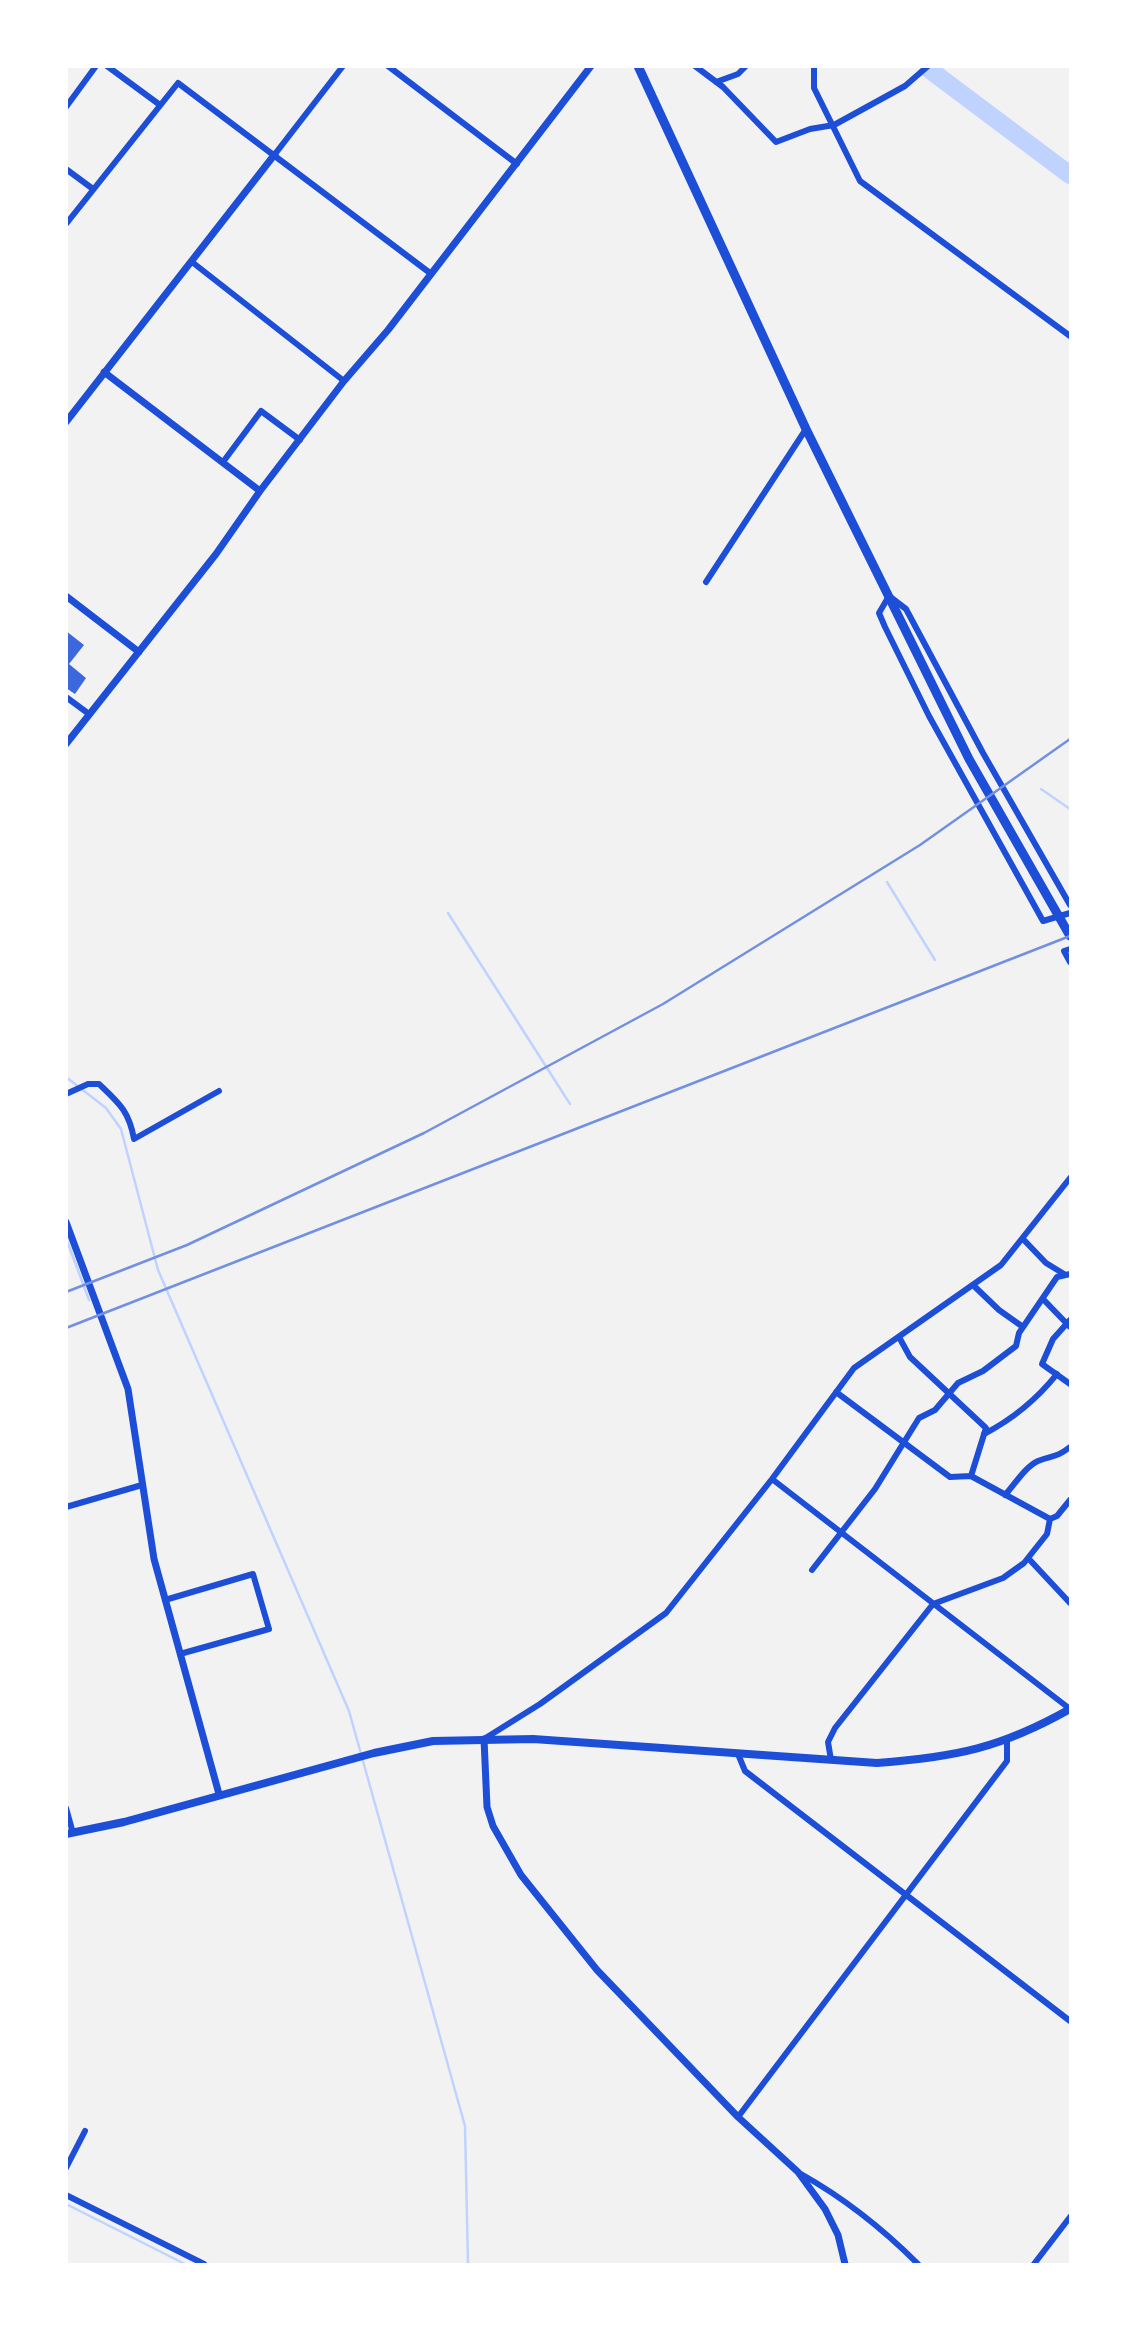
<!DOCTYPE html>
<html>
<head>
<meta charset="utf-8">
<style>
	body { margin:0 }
	#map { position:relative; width:1137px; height:2331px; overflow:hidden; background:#f2f2f2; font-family:"Alegreya Sans",sans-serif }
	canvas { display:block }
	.frame { position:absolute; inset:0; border:68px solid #fff; pointer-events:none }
</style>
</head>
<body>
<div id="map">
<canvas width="1137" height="2331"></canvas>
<div class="frame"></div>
</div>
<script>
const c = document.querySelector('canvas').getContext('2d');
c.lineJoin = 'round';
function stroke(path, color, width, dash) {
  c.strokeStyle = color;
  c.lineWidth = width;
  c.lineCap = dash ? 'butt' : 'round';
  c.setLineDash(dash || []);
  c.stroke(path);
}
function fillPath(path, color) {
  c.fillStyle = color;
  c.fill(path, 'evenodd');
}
const stream = new Path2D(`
	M1041,789l29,20
	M887,882l48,78
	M448,913l122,191
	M66,1077l40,31 15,21 37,141 191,441 116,415 3,138
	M66,1238l23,62
	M66,2204l119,60`);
const river = new Path2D(`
	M930,70l140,105`);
const building = new Path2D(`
	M66,631l18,14 -15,19 17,14 -11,16 -9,-6z`);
const minor = new Path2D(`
	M107,66l53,39
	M388,66l129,98
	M695,66l28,21 53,55 34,-13 24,-4 71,-39 23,-20
	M814,66v22l46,93 210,155
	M716,82l22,-8 8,-8
	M66,107l30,-41
	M275,154l68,-88
	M66,169l27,20
	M66,224l112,-141 252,190
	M192,262l152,119
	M223,462l38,-51 39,29
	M706,582l100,-153
	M66,697l23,17
	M1070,905l-87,-152 -77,-144 -17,-13 -10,17 6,14 44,89 114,205 27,-8
	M1070,949l-6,2 6,11
	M66,1094l22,-10h11c20,19 30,27 35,55l85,-48
	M1023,1239l23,24 18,11
	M973,1285l26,25 24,17
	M1043,1299l27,28
	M1070,1320l-17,19 -11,25 28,20
	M899,1337l11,20 76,71 -15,48
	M836,1392l114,85 21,-1 79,43
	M984,1434c29,-15 53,-35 73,-60
	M772,1479l298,230
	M1005,1495c10,-11 20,-28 33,-34 15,-6 18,-3 32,-14
	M66,1507l76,-22
	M1028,1558l42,45
	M812,1570l63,-81 44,-71 16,-8 23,-27 25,-12 33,-25 3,-13 38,-56 13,-3
	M165,1600l88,-26 16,55 -89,25
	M484,1739l56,-35 126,-91 106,-134 82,-111 147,-103 69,-87
	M738,1754l7,17 325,250
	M831,1760l-3,-18 7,-14 98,-124 70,-26 21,-15 23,-29 3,-15 7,-3 13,-16
	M66,1808l7,25
	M738,2117l269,-356v-21
	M66,2168l19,-37
	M801,2174c43,24 82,55 117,90
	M66,2195l138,69
	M1034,2264l36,-47`);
const tertiary = new Path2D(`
	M104,372l156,119
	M66,422l209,-268
	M66,596l73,56
	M66,744l150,-190 44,-63 84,-110 44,-51 203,-264
	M66,1222l62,167 26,170 65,235
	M484,1739l3,68 6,19 28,49 76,95 141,147 60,55 27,37 13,26 7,29`);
const secondary = new Path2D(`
	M66,1834l58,-12 250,-69 59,-12 100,-2 344,24c79,-6 124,-15 193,-54`);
const primary = new Path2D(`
	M638,66l168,363 163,330 101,177`);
const rail = new Path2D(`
	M66,1292l121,-47 237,-112 239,-129 257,-159 150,-106
	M66,1328l1004,-392`);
stroke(stream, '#bfd3fe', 2.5);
stroke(river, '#bfd3fe', 18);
fillPath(building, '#3d67dc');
stroke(minor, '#1d4ed8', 6);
stroke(tertiary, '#1d4ed8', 7);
stroke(secondary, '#1d4ed8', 8);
stroke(primary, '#1d4ed8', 9);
stroke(rail, '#7290e2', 2.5);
</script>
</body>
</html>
